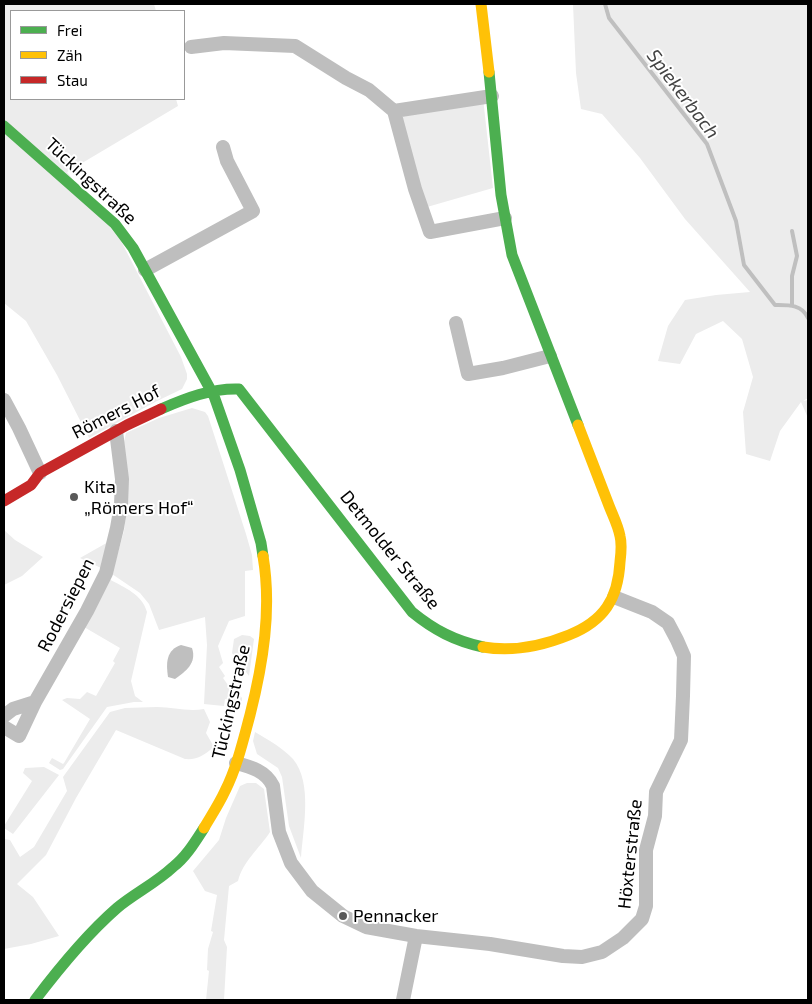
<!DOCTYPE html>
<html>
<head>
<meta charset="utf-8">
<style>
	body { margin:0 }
	#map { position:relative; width:812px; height:1004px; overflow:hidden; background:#fff; font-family:"Exo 2",sans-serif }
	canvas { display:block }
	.frame { position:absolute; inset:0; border:5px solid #000; pointer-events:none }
	.legend { position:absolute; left:10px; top:10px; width:175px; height:90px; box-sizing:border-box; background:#fff; border:1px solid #999; margin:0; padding:6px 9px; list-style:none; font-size:15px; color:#000 }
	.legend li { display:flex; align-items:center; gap:10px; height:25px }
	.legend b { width:25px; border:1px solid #999 }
</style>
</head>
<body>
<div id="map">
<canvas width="812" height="1004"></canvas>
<div class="frame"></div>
<ul class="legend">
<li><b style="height:6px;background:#4caf50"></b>Frei</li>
<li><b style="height:6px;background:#ffc107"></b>Zäh</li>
<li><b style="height:6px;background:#c62828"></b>Stau</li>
</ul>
</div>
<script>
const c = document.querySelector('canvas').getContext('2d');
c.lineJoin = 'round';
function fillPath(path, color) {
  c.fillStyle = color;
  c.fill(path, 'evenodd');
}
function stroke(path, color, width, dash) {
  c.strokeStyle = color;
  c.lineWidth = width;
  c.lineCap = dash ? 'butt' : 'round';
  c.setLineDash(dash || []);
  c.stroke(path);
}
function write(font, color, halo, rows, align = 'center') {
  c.font = font + ' "Exo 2",sans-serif';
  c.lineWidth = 4;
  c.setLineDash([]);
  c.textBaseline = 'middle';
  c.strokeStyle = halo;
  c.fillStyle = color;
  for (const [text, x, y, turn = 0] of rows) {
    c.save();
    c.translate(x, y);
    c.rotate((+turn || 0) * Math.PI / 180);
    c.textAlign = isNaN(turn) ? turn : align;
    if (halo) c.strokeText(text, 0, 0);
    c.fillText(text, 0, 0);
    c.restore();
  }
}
const green = new Path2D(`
	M4,4h150l2,7h-145v88h165l2,7 -111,66 54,69 60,116 6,17v5l-5,10 -27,13 -66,36 -32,-63 -31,-54 -22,-18z
	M573,4h235v394l-5,3 5,-1v18l-7,-16 -21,29 -10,30 -24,-7 -3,-42 10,-35 -11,-38 -19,-18 -27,13 -16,30 -22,-3 10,-35 17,-26 31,-5 34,-3 -65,-73 -45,-61 -38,-44 -21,-5 -5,-36z
	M483,98l10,90 -66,19 -28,-92z
	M192,408l13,4 3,4 38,118 6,21 1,15 -8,1v45l-16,5 -11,25 5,17 -4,4 6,9 -2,2 5,7 3,-2 11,15v3l-17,-2 -1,7 -20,-2 3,-59 -2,-28 -46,13 -10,-26 -9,-11 -28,-19 12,-43 4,-31 -4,-58 2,-9 33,-15z
	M4,530l11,10 28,17 -21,19 -18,9z
	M110,541l-9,27 -21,-10z
	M109,579c16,9 33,15 38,33l-16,69 4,15 8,6h-9l-27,5 -44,62 -3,1 -11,-7 3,-5 11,6 1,-1 26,-44 -28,-19 5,-2 13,1 7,-7 9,4 19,-33 -2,-2 7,-13 -36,-21z
	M242,635l8,1 4,3 -5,37 -17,-23 2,-14z
	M157,707c16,0 31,5 47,2l6,13 -4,11 8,14c-10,8 -16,13 -29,12l-69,-29 -40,68 -30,57 -29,29 16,13 26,39 -28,8 -27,5v-110l6,1 10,17 14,-10 33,-56 -4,-14 47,-65 15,-4z
	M255,732c12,7 28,16 38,27 20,24 10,70 8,99l-12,-32 -7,-49 -4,-9 -21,-14 -4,-13z
	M44,767l15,8 -46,59 -9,-6v-2l28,-45 -9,-8 2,-5z
	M247,783h9l8,6 6,43c-11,17 -27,29 -32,49l-9,5 -5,54 3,7 -3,53h-18l3,-29 -2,-1 1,-21 5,-17 -2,-1 6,-36 -12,-4 -12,-20 26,-31 7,-22 14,-32z`);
const water = new Path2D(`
	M181,645l11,3c5,15 -6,23 -17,31l-7,-2c-2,-14 -2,-27 13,-32z`);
const stream = new Path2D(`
	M605,4l4,14 98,126 29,77 8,44 31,40c13,0 27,-1 33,13
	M792,305v-29l5,-20 -5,-25`);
const street = new Path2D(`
	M191,47l33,-4 71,3 51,32 23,12 25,21 21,78 15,43 75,-14
	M394,111l98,-15
	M145,270l108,-59 -26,-50 -4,-14
	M456,323l12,51 35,-6 47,-12
	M4,400l15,28 21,45
	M4,716l9,-7 22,-7
	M4,727l15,9 16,-34 52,-91 19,-38 11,-45 4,-23 1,-26 -6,-48
	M236,763c15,4 30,8 37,23l6,46 12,31 21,28 31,25 23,11 50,9 74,8 73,12 19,1 20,-5 21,-14 19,-19 4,-13v-56l9,-34 1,-24 25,-52 2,-44 1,-40 -7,-16 -9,-17 -16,-11 -38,-15
	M403,1000l13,-64`);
const fast = new Path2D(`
	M489,72l12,123 11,60 66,170
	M4,126l111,98 18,24 81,148 26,74 21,73 2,13
	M161,409c25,-11 51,-21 78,-20l173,223c22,18 43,29 71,35
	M35,1000c25,-33 51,-65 82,-92 18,-15 39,-25 56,-41 13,-10 22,-25 31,-39`);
const slow = new Path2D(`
	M481,4l8,68
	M483,647c29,5 59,-1 86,-12 35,-14 49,-36 51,-73 1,-8 2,-18 0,-26 -2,-11 -8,-22 -12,-33 -10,-26 -20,-52 -30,-78
	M204,828c7,-12 15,-24 21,-37 12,-24 18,-50 25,-76 13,-51 22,-106 13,-159`);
const jam = new Path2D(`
	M4,501l27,-16 9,-12 87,-48 34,-16`);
const markers = [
	[74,497,5,"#595959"],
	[343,916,5,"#595959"]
];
const streetNames = [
	["Tückingstraße",91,181,43],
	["Römers Hof",116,412,-27],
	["Detmolder Straße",390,550,51],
	["Rodersiepen",66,605,-63],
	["Tückingstraße",231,702,-77],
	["Höxterstraße",630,854,-84]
];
const poiNames = [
	["Kita",84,487],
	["„Römers Hof“",84,508],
	["Pennacker",353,916]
];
const waterNames = [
	["Spiekerbach",683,94,53]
];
fillPath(green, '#ececec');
fillPath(water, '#bfbfbf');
stroke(stream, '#bfbfbf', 4);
stroke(street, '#bebebe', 14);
stroke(fast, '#4caf50', 11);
stroke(slow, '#ffc107', 11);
stroke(jam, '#c62828', 11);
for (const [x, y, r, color] of markers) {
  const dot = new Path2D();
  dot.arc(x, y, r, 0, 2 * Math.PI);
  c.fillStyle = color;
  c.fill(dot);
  stroke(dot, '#fff', 2);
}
write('18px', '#000', '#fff', streetNames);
write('18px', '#000', '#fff', poiNames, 'left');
write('italic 19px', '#444', '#fff', waterNames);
</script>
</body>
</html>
